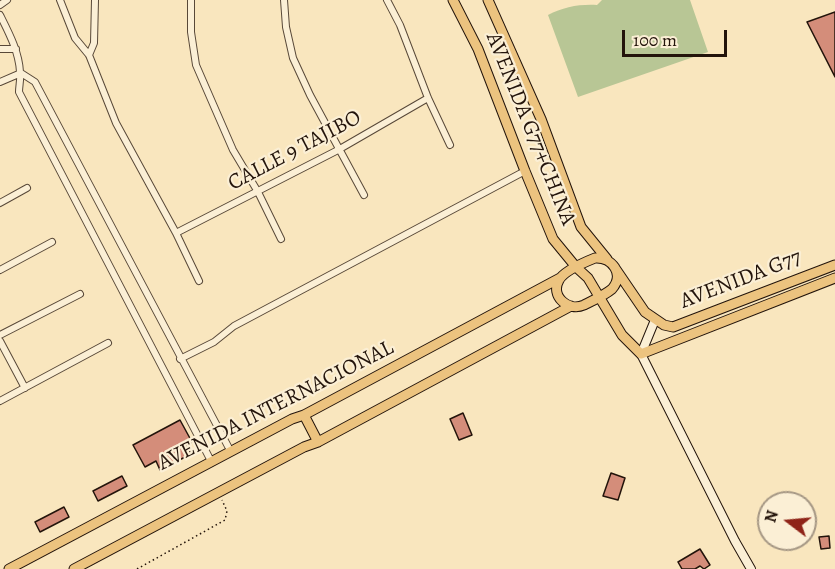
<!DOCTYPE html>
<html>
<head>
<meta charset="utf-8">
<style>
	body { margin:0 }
	#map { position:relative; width:835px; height:569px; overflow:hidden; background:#f9e6be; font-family:Alegreya,serif }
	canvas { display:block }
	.north { position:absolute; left:757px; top:491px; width:60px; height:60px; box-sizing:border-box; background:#fbefd5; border:2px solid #a59784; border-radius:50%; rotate:286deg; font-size:16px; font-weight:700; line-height:24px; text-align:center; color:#23140b }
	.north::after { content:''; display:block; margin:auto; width:21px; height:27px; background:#8f2418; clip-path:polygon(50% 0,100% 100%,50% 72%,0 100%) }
	.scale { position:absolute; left:622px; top:30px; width:105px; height:27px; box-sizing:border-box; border:3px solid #23140b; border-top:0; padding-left:8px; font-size:18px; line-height:21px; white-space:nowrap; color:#23140b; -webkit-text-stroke:4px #fbefd5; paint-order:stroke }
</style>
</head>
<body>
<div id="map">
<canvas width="835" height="569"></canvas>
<div class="north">N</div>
<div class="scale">100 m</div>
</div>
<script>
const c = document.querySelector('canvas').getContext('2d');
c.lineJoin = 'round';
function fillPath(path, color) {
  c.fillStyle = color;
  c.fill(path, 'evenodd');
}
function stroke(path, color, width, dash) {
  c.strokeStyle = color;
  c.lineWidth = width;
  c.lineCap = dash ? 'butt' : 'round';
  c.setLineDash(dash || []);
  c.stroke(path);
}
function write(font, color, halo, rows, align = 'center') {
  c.font = font + ' Alegreya,serif';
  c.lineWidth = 4.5;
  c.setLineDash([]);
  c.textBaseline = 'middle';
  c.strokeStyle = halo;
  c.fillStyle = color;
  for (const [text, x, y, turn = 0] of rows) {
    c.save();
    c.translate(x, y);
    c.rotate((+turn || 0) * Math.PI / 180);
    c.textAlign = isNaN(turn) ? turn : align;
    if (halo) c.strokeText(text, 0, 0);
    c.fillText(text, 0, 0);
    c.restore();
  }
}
const green = new Path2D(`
	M602,0h88l18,52 -130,45 -30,-82c15,-8 32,-11 49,-10z`);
const building = new Path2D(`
	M835,12v65l-28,-55z
	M463,413l9,22 -13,5 -9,-21z
	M180,420l12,22 -5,3 4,9 -31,16 -4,-9 -11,6 -12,-22z
	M611,473l14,5 -7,22 -15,-4z
	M122,476l5,10 -29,15 -5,-10z
	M64,507l5,10 -29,15 -5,-10z
	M829,536l1,12 -9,1 -2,-12z
	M700,549l10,16 -6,4 -4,-3 -5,3h-13l-4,-7z`);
const path = new Path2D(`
	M137,569l88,-49 2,-9 -5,-11`);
const street = new Path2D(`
	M60,0l15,38 14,17 27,68 60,110 23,48
	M191,0v32l5,33 37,85 25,42 23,47
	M284,0l2,27 7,31 17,37 54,100
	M387,0l13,25 28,73 22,47
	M0,5l7,-5
	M0,15c9,18 19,37 20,57 1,6 -1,14 -1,20l192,369
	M0,49h16
	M89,55l5,-12 1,-43
	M21,73l14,9 196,370
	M0,82l21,-9
	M0,203l27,-15
	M176,233l162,-83 90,-52
	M0,270l52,-28
	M0,335l80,-41
	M0,341l25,47
	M180,359l34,-17 20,-16 291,-155
	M0,401l108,-58`);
const secondary = new Path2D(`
	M655,320l-14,34 94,187 16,28`);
const primary = new Path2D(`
	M453,0l25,49 47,122 28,68 23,28 12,11 34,57 19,19 194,-76
	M488,0l53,119 40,108 26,32
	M595,258c17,-1 30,16 17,31 -7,6 -20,12 -28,16 -16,7 -34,-9 -25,-25 5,-9 26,-18 36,-22z
	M615,268l30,44 19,13 9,2 162,-62
	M304,415l14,27
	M9,569l283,-150 12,-4 256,-137
	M74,569l230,-122 14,-5 253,-136`);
const streetNames = [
	["AVENIDA G77+CHINA",530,129,68],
	["CALLE 9 TAJIBO",295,151,-28],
	["AVENIDA G77",741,280,-21],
	["AVENIDA INTERNACIONAL",276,406,-27]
];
fillPath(green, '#b8c695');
fillPath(building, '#d48d7a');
stroke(building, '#23140b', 1.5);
stroke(street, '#584838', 8);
stroke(secondary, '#23140b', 10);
stroke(primary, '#23140b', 11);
stroke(path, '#23140b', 1.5, [1.5, 3]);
stroke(street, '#fbefd5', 6);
stroke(secondary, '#fbefd5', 8);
stroke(primary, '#ecc37f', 9);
write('22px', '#23140b', '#fbefd5', streetNames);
</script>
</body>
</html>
